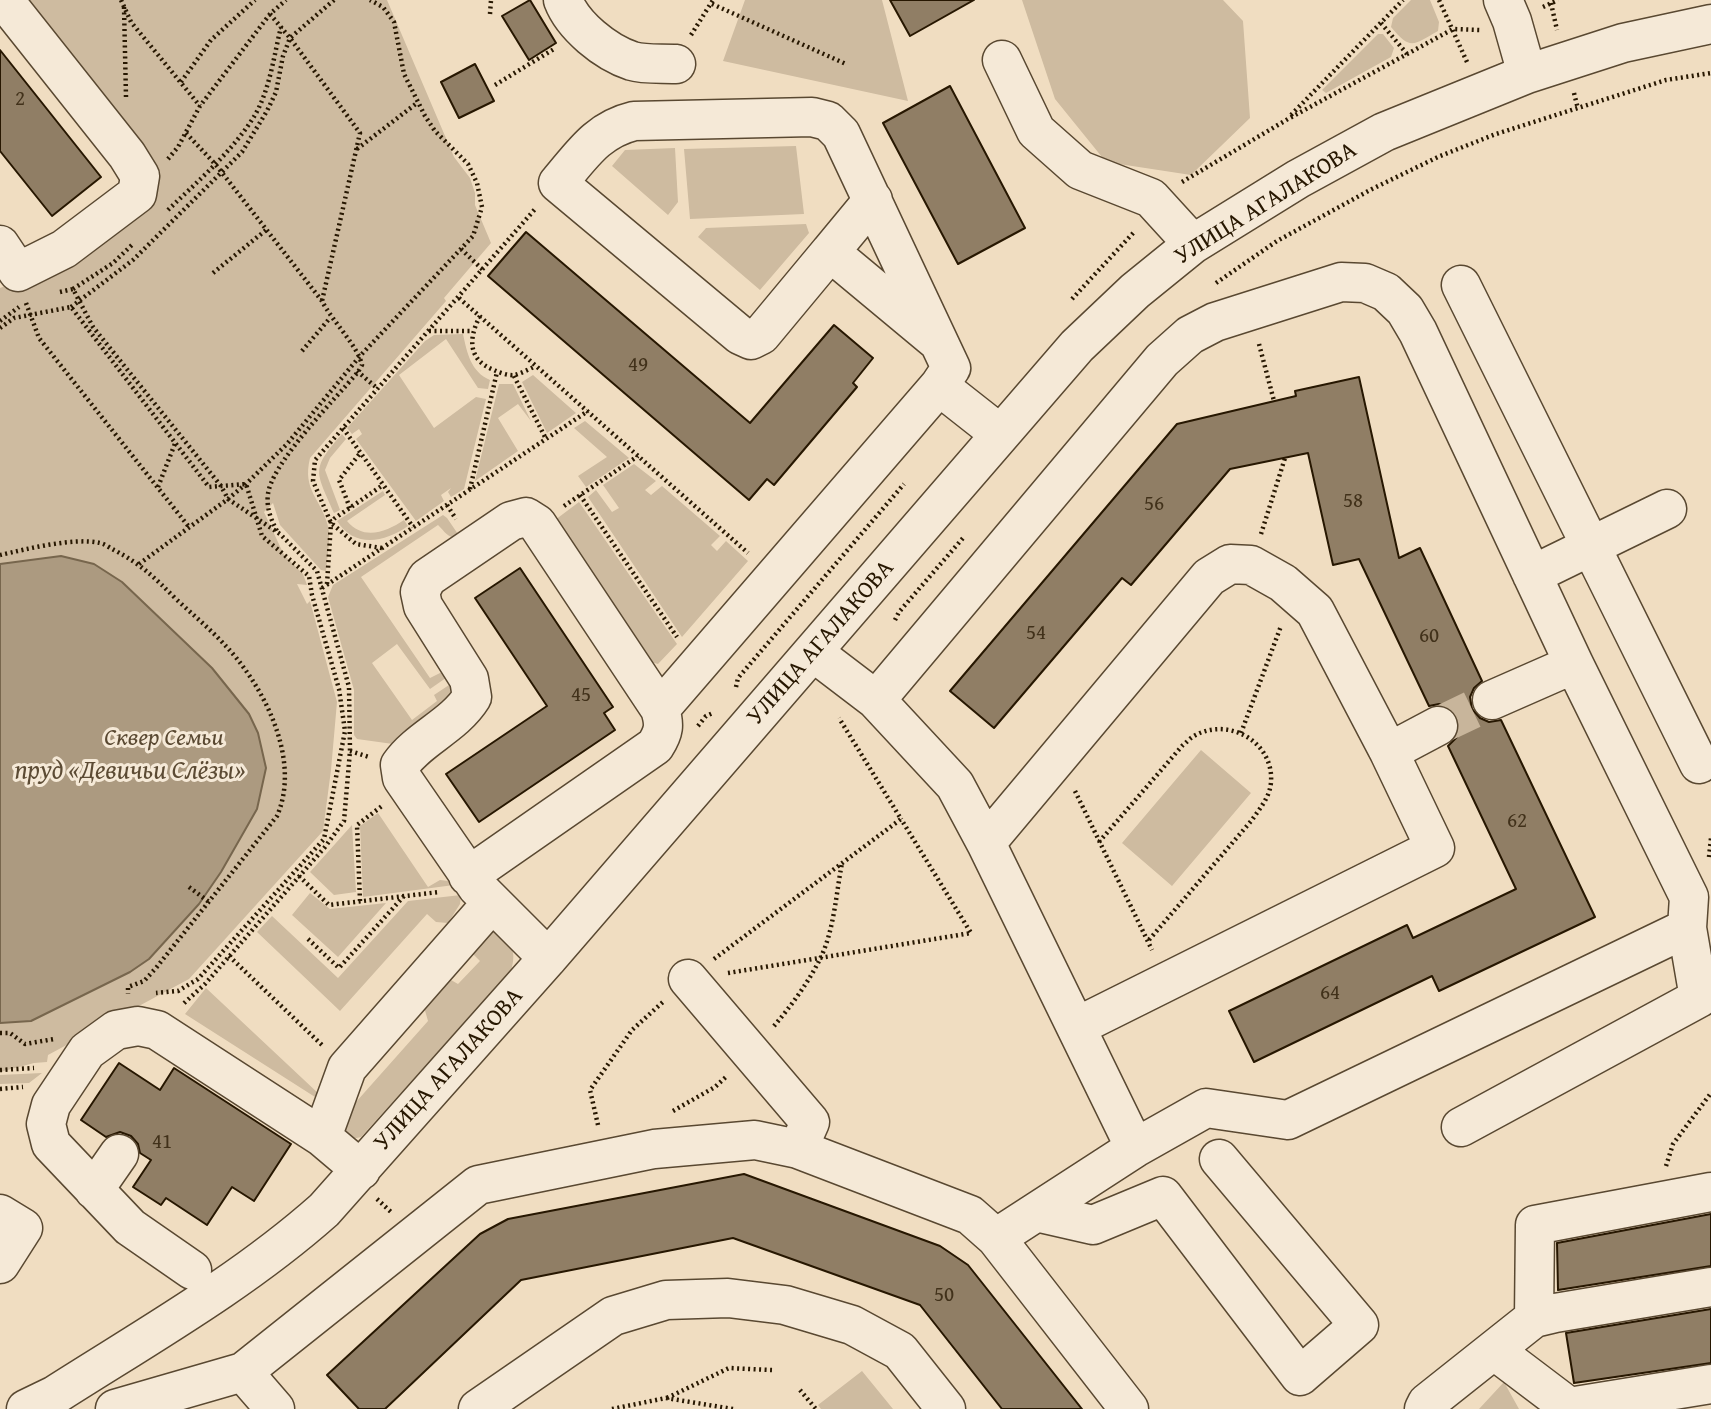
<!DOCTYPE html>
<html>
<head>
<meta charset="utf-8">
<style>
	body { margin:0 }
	canvas { display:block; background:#f0ddc1 }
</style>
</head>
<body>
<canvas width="1711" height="1409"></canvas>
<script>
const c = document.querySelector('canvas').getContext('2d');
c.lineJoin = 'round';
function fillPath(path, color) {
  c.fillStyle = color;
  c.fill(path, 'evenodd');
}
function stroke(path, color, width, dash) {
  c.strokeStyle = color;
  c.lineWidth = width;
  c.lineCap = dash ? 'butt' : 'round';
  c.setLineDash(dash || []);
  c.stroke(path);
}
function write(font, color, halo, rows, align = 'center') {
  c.font = font + ' "Gentium Book Plus",serif';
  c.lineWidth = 6;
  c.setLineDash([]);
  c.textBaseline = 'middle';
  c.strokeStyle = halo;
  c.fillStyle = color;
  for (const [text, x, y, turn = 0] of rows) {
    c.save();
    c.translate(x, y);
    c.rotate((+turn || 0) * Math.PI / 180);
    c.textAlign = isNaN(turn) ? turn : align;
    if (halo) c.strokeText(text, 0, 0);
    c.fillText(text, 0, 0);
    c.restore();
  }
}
const green = new Path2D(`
	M15,0h372l67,157 16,21 5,15v12l16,38 -47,55 2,3 -136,157c-8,33 11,40 18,68 3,13 -1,32 -2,45l-5,-1 -41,-45 -7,-22 -9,9 20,43 19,19 4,11 -10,-1 10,20 3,-3 27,101 -6,68 -8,61 -134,148 -141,76 -1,7 -13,1 -34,9v-784l59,-21 97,-75z
	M745,0h137l26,101 -185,-40z
	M1022,0h201l20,21 7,97 -59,57 -85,-13 -51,-63z
	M1411,0h19l9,22 -1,9c-25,14 -27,20 -47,-4l2,-9z
	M1378,34h5l11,14 -3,9 -65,36 -4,-3z
	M796,146l8,68 -114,5 -6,-70z
	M675,148l3,54 -10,13 -56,-49 13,-16z
	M806,224l3,9 -49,57 -62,-53 8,-9z
	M463,334c4,19 8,38 27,46l-2,9 -10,-1 -32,-49 -47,36 35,53 42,-31 10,2 -22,90 -13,8 -3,-5 3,-4 -10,7 3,6 -28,20 -60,-82 6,-5 -3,-5 -7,5 -5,-6 78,-87 9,-6z
	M533,375l43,38 -29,20 -25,-51z
	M499,384h14l18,37 -13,-17 -20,14 20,33 -43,30z
	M585,421l44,37 -43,29 -8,-11 29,-19 -33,-29z
	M342,434l4,5 -16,19 -5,12 15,40 -6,3c-18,-42 -24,-43 8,-79z
	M634,464l22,17 -11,9 6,5 11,-9 58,50 -9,9 6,6 9,-10 22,20 -66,76 -94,-140 8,-7 16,22 7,-4 -16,-23z
	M383,491l2,4 -38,26c17,20 39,11 57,-1l4,6c-23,16 -53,23 -71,-5z
	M579,502l98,142 -19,20 -7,-2 -96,-142z
	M443,515l4,3 13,19c-12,2 -14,-4 -22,-12l-77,52 69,101 14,-7 9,2 -23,16 -33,-45 -25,19 40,57 25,-19 -3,-6 24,-16v11l-65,54 -36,-5 -3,-4v-45l-26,-93 5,-12z
	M1201,750l50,43 -79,93 -50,-43z
	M378,813l50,74 12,-7 8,1 6,4 -91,12 -3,-71z
	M352,825l4,67 -22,3 -24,-23z
	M310,893l20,16 56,-6 -48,54 -46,-42z
	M461,895l-1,9 -12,19 -12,-1 -9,-8 -87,97 -83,-79 15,-16 66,62 70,-77z
	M493,932c19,12 24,17 18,39l-150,166 -13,3 -8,-20 88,-99 -6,-21 29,-20 7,4 22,-23 -8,-8 7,-17z
	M206,988l113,106 7,10 -141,-90z
	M42,1073l-13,10 -29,1v-9z
	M862,1371l31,38h-72l-3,-4z
	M1504,1382l15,27h-40z`);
const water = new Path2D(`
	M61,556l33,8 28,18 90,86 37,46 9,19 8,35 -9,41 -36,63 -22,32 -50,55 -19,13 -99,49 -31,2v-459z`);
const building = new Path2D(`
	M530,0l26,43 -27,17 -27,-44z
	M890,0h84l-64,36z
	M0,50l101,127 -49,39 -52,-65z
	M475,64l19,37 -35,17 -18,-36z
	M950,86l75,142 -67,36 -75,-141z
	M526,232l224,191 84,-98 39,33 -20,25 4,4 -83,98 -7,-6 -18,21 -261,-224z
	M1359,377l40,181 21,-10 62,133 -8,7 -4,9 2,12 8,9 9,4 12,-2 94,197 -156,74 -7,-15 -178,86 -25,-51 178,-86 6,13 103,-49 -68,-143 9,-9 3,-11 -3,-11 -8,-8 -10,-3 -10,2 -70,-147 -26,6 -25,-112 -78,16 -99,116 -9,-7 -128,150 -44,-37 227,-267 119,-28 -1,-5z
	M520,568l93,139 -9,6 11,17 -136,92 -33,-48 101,-68 -72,-108z
	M119,1063l41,27 14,-22 117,76 -37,57 -22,-14 -25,38 -41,-27 -5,7 -28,-18 18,-27 -11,-7 -2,-9 -7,-8 -11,-4 -14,5 -25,-17z
	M744,1174l196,72 28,19 114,144h-80l-82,-104 -187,-67 -212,42 -136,129h-26l-32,-34 153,-141 28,-15z
	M1711,1214v52l-153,24 -1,-47z
	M1711,1309v54l-137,20 -8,-50z`);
const minorTunnel = new Path2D(`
	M1438,726l54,-26`);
const path = new Path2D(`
	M121,0l10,22 69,84
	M1439,0l28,62
	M1551,3l6,27
	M712,4l134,60
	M124,7l2,90
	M1543,7l15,-7
	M270,14l20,24 70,95 -38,168
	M490,14l1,-14
	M1381,23l26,31
	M691,35l22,-35
	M181,82l30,-42 44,-40
	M495,85l59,-36
	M1574,93l4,16
	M1291,115l112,-115
	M186,133l30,32 106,136c10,20 36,45 40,64l-4,7c-24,28 -80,85 -89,117 -4,15 1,29 8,42
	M357,149l60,-46
	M168,159l10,-12 22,-41 70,-92 16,-14
	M1182,182l106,-63 165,-90 27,1
	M168,210c30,-29 65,-59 87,-95 15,-26 19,-60 26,-88
	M461,249l22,21
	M213,273l53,-43
	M1216,283l61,-42 95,-52 68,-33 56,-22 170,-54 45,-7
	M73,289l40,-26 21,-20
	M60,292l13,-3 20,38 128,159 7,13 52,35 37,37 32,116 1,64 -6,70 -19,26 -120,137 -23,21
	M459,298l289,255
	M1072,299l63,-68
	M26,303l13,35 150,189
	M71,307l62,-47 109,-108 25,-41 9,-19 7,-36 7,-18 44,-38
	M480,316c-12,23 -12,44 14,54 6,3 15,6 21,5 7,-2 14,-6 21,-9
	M0,321l19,-14
	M0,328l14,-10 57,-11 138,180 37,-3 16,52 47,40 3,19 27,94 6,42 -21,108 -126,140 -20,12 -22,2
	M429,331h43
	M1259,344l15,57
	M302,351l28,-33
	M357,371l21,18
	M514,376l32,63
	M343,428l70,99
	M158,487l18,-46
	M470,489l27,-117
	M580,495l97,142
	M447,505l9,14
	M564,506l74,-50
	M350,508l-11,-28 22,-28
	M1261,534l24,-76
	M382,548l-26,-4 -25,-21 -18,-42 2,-21 221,-252
	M0,555c27,-6 74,-18 100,-12 5,1 10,5 14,7 27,14 41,28 62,49 16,15 32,28 47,44 40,41 79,116 54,173l-121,152 -12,13 -16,6v7
	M139,564l89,-65 18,-15 41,-40 73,-88 113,-120 9,-29 -5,-24 -9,-19 -33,-33 -10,-15 -21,-42 -10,-52 -11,-15 -13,-7
	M327,584l4,-61 4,-5 48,-33
	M322,588l266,-177
	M895,620l4,-8 64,-74
	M736,687l2,-9 166,-194
	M698,726l8,-10 7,-3
	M1241,733l40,-107
	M350,751l19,6
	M1075,791l77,159
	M1099,842l83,-96c4,-3 8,-8 12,-10 34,-20 80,6 77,46 -1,15 -11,26 -19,38l-104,121
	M1709,857l2,-19
	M299,876l30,29 110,-13
	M189,887l20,15
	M360,901l-3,-76 25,-19
	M308,939l31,29 65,-72
	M229,956l94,90
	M714,959l187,-140 -62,-101
	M728,973l243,-40 -70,-114
	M774,1026c17,-20 34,-43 46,-67 14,-28 16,-65 22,-96
	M0,1033h10l15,11 29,-5
	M0,1070l34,-2
	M0,1089l23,-2
	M673,1111l42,-24 12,-11
	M598,1125l-8,-35 42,-60 32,-29
	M1666,1166l7,-22 38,-51
	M377,1199l14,13
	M800,1390l16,19
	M667,1398l62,-30 43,2
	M612,1409l54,-11 67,11`);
const minor = new Path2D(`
	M563,0c10,26 42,52 69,61 13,4 31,2 44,3
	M1503,0l9,21 15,53
	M1002,60l34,71 44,39 71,28 42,46
	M0,245l18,27 46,-23 73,-55 3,-18 -13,-21 -123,-155
	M830,252l43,-52
	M1461,285l238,479
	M937,341l-107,-89 -69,83 -10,5 -11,-5 -182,-152c24,-28 39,-53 76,-62l178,-4 16,4 13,13 110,234 -12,18 61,48
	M1532,575l135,-66
	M813,652l63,48 79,85 31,58 149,305
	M876,700l286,-340 28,-25 25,-13 126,-40 24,1 21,9 19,18 13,22 156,332 115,233 -2,31 -399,192 -82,-12 -71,40 -139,90
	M1492,700l82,-36
	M1389,752l49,-26
	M986,843l223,-266 21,-13 21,1 32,18 32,28 74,141 46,96 -359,179
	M468,876l187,-130c9,-14 10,-21 5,-37l279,-323
	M548,958l-71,-71 -75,-109 -2,-13c19,-27 54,-39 72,-68l-3,-18 -46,-73 -3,-14 7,-14 84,-57 15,-4 11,7 123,185
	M688,979l122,143 -12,27
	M1461,1127l238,-129 -12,-70
	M322,1137l25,-69 144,-164
	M94,1190l25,-36
	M1036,1212l57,13 70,-29 137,180 59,-51 -140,-166
	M0,1214l23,14 -23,36
	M192,1270l-62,-43 -79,-83 -5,-20 5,-19 36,-54 29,-21 22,-4 19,4 165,107 39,33
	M1534,1318l1,-93 176,-33
	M1495,1351l74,56 142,-23
	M243,1372l235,-187 176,-36 101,-9 43,9 172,66 26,23 133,171
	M26,1409l29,-14c91,-58 188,-113 269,-185l224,-252 529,-612 58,-55 58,-47 105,-65 86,-47 143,-58 96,-31 88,-19
	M115,1409l128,-37 32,37
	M478,1409l135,-93 53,-16 62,-2 57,7 67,20 48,26 46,58
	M1424,1409l3,-6 107,-85 21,-5 156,-26`);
const numberNames = [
	["2",20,100],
	["49",638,366],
	["58",1353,502],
	["56",1154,505],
	["54",1036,634],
	["60",1429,637],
	["45",581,696],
	["62",1517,822],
	["64",1330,994],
	["41",162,1143],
	["50",944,1296]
];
const streetNames = [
	["УЛИЦА АГАЛАКОВА",1266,204,-32],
	["УЛИЦА АГАЛАКОВА",821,643,-49],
	["УЛИЦА АГАЛАКОВА",449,1070,-48]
];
const parkNames = [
	["Сквер Семьи",164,739]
];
const waterNames = [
	["пруд «Девичьи Слёзы»",130,771]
];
fillPath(green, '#cebba0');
fillPath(water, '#ac9a80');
stroke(water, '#77664d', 2);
fillPath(building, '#907e65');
stroke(building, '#271701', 2);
stroke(minorTunnel, '#c8b59b', 38, [38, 19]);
stroke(minor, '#594831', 41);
stroke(path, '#271701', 4.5, [2, 3.5]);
stroke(minor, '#f5e9d7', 38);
write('21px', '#41311a', null, numberNames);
write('24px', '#271701', '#f5e9d7', streetNames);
write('italic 24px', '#594831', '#f5e9d7', parkNames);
write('italic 26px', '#5c4b34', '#f5e9d7', waterNames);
</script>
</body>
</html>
